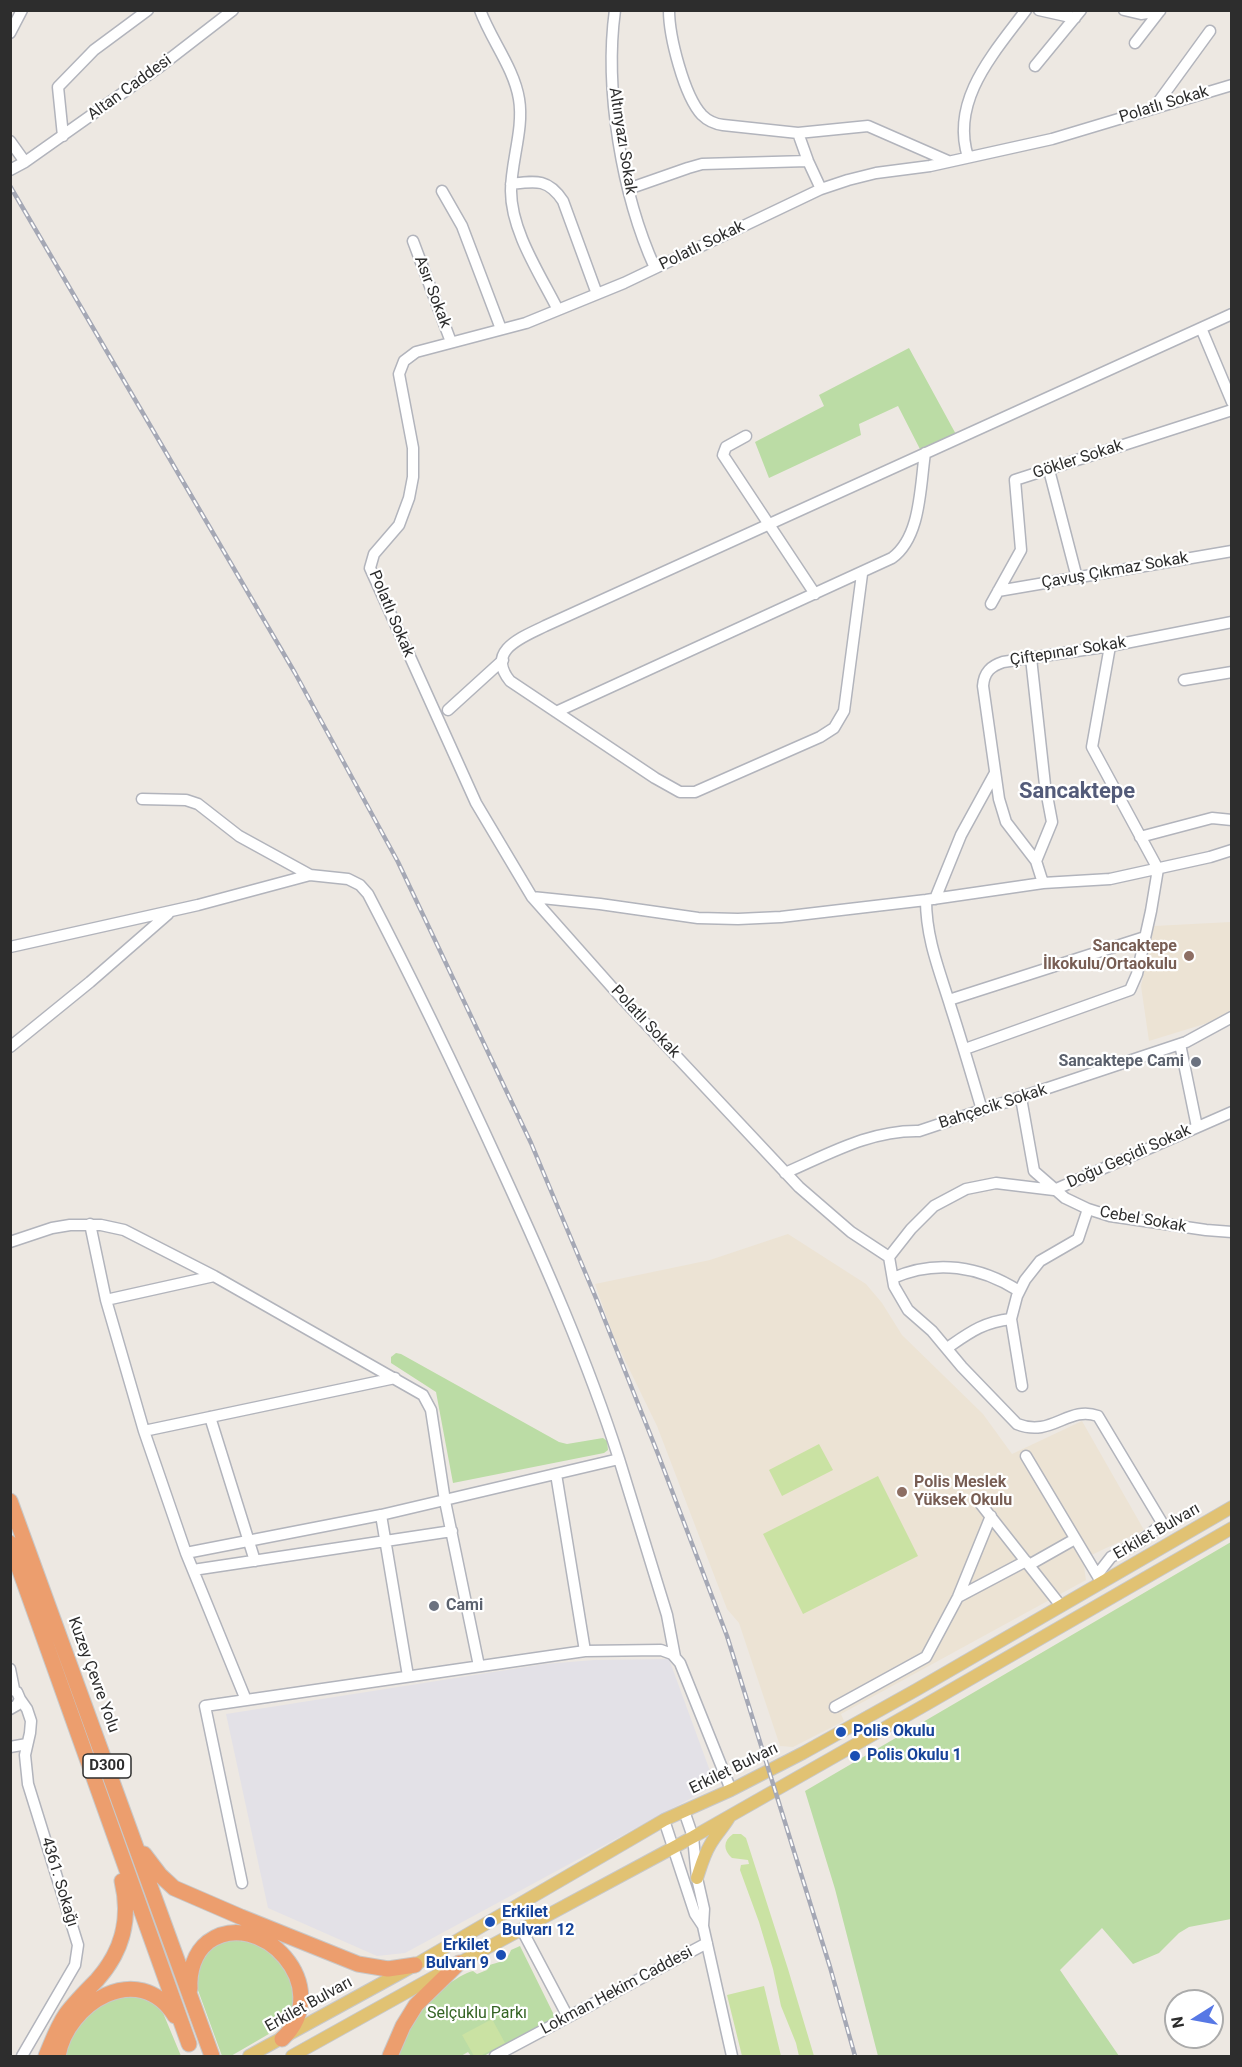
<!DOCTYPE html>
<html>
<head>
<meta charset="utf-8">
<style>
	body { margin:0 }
	#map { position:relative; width:1242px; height:2067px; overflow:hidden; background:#ede8e2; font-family:Roboto,sans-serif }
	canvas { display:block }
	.frame { position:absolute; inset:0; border:12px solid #2d2d2d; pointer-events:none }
	.north { position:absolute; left:1164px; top:1989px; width:60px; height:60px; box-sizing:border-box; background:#fff; border:2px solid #ababab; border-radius:50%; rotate:259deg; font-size:16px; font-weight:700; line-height:24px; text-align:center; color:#2d2d2d }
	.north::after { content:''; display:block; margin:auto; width:21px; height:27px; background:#5778e5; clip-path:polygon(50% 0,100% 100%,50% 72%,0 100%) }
</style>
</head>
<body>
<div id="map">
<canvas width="1242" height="2067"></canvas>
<div class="frame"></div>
<div class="north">N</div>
</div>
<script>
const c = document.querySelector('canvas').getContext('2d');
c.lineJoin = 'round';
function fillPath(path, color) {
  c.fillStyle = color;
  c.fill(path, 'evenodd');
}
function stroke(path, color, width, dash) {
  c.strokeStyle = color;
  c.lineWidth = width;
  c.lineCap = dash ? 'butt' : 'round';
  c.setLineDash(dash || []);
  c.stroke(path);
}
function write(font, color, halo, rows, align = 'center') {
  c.font = font + ' Roboto,sans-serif';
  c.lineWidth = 4.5;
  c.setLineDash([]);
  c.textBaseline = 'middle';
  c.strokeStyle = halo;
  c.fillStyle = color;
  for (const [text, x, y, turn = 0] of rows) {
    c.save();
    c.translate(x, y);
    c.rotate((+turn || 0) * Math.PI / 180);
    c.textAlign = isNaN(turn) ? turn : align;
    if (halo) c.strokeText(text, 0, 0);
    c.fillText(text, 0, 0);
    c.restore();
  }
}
const industrial = new Path2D(`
	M669,1659l41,112 -2,18 -303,164 -28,3 -109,-48 -42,-194 319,-50 49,-4z`);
const education = new Path2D(`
	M1231,922v89l-17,10 -65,20 -8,-55 13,-60z
	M788,1234l78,50 16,19 20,32 81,79 29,40 70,-33 62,109 -61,29 3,21 -245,134 3,7 -51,26 -13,-1 -41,-123 -12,-14 -70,-183 -43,-88 -19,-54 115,-24z`);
const green = new Path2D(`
	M909,348l49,90 -35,17 -25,-49 -39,18 2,11 -92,43 -14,-36 69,-36 -5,-11z
	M396,1353l5,1 158,88 8,2 36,-6 4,3 1,9 -4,3 -151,30 -17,-91 -45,-29v-6z
	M1231,1542v377l-42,8 -10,6 -20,20 -26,11 -31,-36 -42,42 59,86h-241l-43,-167 -30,-98z
	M224,1939l33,4 26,19 14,36 -11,26 -55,32h-9l-27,-74 9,-29z
	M520,1946l35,71 -71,39h-13l-3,-4 -7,4h-66c6,-13 11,-32 20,-43 8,-11 45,-40 58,-42l4,3 10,-4 3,-5c11,-4 16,-2 21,-15z
	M140,1995l21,13 20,48h-119l15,-33 35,-25z`);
const pitch = new Path2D(`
	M819,1444l14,26 -51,26 -13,-26z
	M878,1476l40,80 -115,58 -40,-80z
	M733,1834h8l5,4 42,131 26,87h-15l-3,-13 -15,-37 -8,-37 -14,-47 -19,-52 1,-5 8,-1 -1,-4 -16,-2c-9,-8 -9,-17 1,-24z
	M764,1986l17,70h-39l-15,-61z
	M492,2019l13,24 -25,13h-6l-12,-21z`);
const minor = new Path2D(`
	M480,10c11,30 34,58 39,89 5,30 -8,62 -8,92 0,40 29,83 47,119
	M615,10c-11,80 7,185 40,258
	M669,10c0,26 15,86 33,105 6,6 13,9 21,10l75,8 70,-7 80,35
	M1039,10l36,8
	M1124,10l17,4 19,-3
	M10,33l12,-23
	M1135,43l24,-31
	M1035,66l46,-56
	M1154,108l56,-77
	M798,133l10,28 13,28
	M63,136l-5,-49 36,-37 54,-40
	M10,141l15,21
	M968,157c-18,-57 26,-104 58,-147
	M10,170l15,-8 133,-94 75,-58
	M511,184c24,-3 37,-6 52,17l34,93
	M628,189l60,-21 14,-4 106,-3
	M442,191l20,35 39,103
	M413,241l38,101
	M1201,328l31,74
	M746,436l-20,11 -3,8 92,139
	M1049,470l28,108
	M862,574l-18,137 -10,17 -14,9 -125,55h-15l-25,-14 -145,-97c-25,-31 13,-44 35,-55l687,-312
	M998,591l234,-40
	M991,604l30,-54 -6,-70 217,-70
	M1031,658l14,127 7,37 -16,39
	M1184,680l48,-8
	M448,710l55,-50
	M556,712l336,-154c29,-21 28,-71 33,-105
	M142,799l44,1 12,4 41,32 71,39
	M1140,837l72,-19 20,2
	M1043,883l-7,-22 -30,-39 -7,-23 -16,-113c1,-14 8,-20 20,-24l107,-16 122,-24
	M532,897l68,7 98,14 40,1 43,-2 145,-17 117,-17 67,-4 100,-22 22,-7
	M935,899l26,-64 34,-62
	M926,900c0,39 14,72 25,108 11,34 21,68 31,102
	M10,947l188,-42 112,-30 38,4 12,6 8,9c47,90 91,182 133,274 44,96 86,191 118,291
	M949,1000l196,-63
	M1180,1044l17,83
	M10,1047l80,-65 78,-68
	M965,1049l165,-59 7,-16 14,-63 7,-42 -66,-122 18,-101
	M1021,1098l13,73 31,27 23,11 22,7 96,14 26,2
	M785,1173c44,-19 85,-43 134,-42l267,-89 46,-25
	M90,1224l16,76 38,131 42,122 60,147
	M10,1242l42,-14 18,-3h31l23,5 90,46 209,119 8,15 14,91 34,165
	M889,1257l-38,-25 -52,-45 -181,-193 -86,-97 -56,-94 -106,-235 4,-14 25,-29 10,-27 4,-21v-29l-14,-74 5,-13 12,-9 110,-29 98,-40 197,-94 27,-9 28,-7 54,-7 122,-27 180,-54
	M893,1278c43,-19 87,-12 126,13
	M106,1300l108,-24
	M947,1348c22,-15 36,-26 64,-29
	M1022,1386l-11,-67 6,-23 8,-16 15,-19 38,-22 10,-30
	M210,1417l45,144
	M144,1431l251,-53
	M1026,1456l74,124
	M556,1474l29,177
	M976,1498l85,108
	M381,1515l27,161
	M186,1553l195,-38 238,-56 48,156 8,42
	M1029,1565l46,-26
	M193,1570l259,-39
	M1097,1575l14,-18 30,-16 20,-16v-4l-63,-105c-30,-11 -46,22 -81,8l-55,-57 -30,-36 -24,-21 -14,-24 -5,-29 22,-28 23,-23 32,-17 30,-6 58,7 178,-78
	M958,1597l68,-36
	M10,1669l4,20
	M10,1689l7,3 3,7 7,10 4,12 -1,12 -5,22 3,29 50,161 -3,20 -53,91
	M835,1707l91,-50 32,-60 33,-81
	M10,1709l7,-4 3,-6
	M10,1747l17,-3
	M684,1811l9,26 4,41 7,31 -1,17 29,130
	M664,1820l31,94 8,12
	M242,1883l-37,-177 380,-55 76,-1 11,4 8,9 51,127
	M522,1930l46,87
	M495,2056l212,-113`);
const major = new Path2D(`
	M697,1878c4,-12 7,-23 13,-33 6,-11 14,-18 20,-29
	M249,2056l166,-91 249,-145 67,-30 72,-37 113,-63 316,-183
	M292,2056l167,-93 234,-126 232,-132 307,-177`);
const highway = new Path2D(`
	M10,1501l202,555
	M10,1543l179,501
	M144,1854l16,21 14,13 67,29 117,47 30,5 27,-4
	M190,1989c-1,-17 4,-36 18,-47 51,-37 129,45 74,97
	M46,2056c6,-14 11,-29 20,-42 9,-12 20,-23 31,-34 26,-29 34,-62 25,-99
	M58,2056c9,-53 81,-97 117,-40
	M390,2056l13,-30 13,-21 43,-42`);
const rail = new Path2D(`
	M10,186l285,487 103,189 133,281 67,160 60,151 69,182 103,331 25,89`);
const markers = [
	[1189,956,6,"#8d6e63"],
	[1196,1062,6,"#6b7280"],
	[902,1492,6,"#8d6e63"],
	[434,1606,6,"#6b7280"],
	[841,1732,6,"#1a4fb4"],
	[855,1756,6,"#1a4fb4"],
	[490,1922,6,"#1a4fb4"],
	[501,1955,6,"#1a4fb4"]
];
const shields = [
	[107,1766,48]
];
const shieldNames = [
	["D300",107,1766]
];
const streetNames = [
	["Altan Caddesi",130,88,-36],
	["Polatlı Sokak",1164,105,-17],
	["Altınyazı Sokak",622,141,81],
	["Polatlı Sokak",702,246,-26],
	["Asır Sokak",432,292,69],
	["Gökler Sokak",1078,460,-18],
	["Çavuş Çıkmaz Sokak",1115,571,-10],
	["Polatlı Sokak",391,614,67],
	["Çiftepınar Sokak",1068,652,-9],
	["Polatlı Sokak",645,1022,47],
	["Bahçecik Sokak",993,1107,-18],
	["Doğu Geçidi Sokak",1129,1157,-24],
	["Cebel Sokak",1143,1220,10],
	["Erkilet Bulvarı",1157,1532,-30],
	["Kuzey Çevre Yolu",93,1675,70],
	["Erkilet Bulvarı",734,1769,-26],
	["4361. Sokağı",59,1882,73],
	["Lokman Hekim Caddesi",617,1991,-28],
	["Erkilet Bulvarı",309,2005,-29]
];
const educationNames = [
	["Sancaktepe",1177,947],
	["İlkokulu/Ortaokulu",1177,965],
	["Polis Meslek",914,1483,"left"],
	["Yüksek Okulu",914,1501,"left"]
];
const worshipNames = [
	["Sancaktepe Cami",1184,1062],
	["Cami",446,1606,"left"]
];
const transitNames = [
	["Polis Okulu",853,1732],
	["Polis Okulu 1",867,1756],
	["Erkilet",502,1913],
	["Bulvarı 12",502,1931],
	["Erkilet",489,1946,"right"],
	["Bulvarı 9",489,1964,"right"]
];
const parkNames = [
	["Selçuklu Parkı",477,2014]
];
const districtNames = [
	["Sancaktepe",1077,792]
];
fillPath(industrial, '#e3e1e7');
fillPath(education, '#ece3d4');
fillPath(green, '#bbdca5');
fillPath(pitch, '#cae2a3');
stroke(minor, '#b2b4bc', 13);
stroke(major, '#c8c8c8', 14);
stroke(highway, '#c8c8c8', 17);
stroke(minor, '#fff', 10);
stroke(major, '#e1c273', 12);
stroke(highway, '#ec9e6e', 15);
stroke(rail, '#a5a8b5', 4.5);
stroke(rail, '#fff', 2, [7]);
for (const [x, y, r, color] of markers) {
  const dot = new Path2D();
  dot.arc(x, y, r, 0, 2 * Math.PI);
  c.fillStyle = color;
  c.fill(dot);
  stroke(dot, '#fff', 2);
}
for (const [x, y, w] of shields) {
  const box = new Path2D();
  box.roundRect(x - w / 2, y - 12, w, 24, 4.5);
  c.fillStyle = '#fff';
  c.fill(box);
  stroke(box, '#2d2d2d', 1.5);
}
write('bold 15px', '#2d2d2d', null, shieldNames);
write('16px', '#2d2d2d', '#fff', streetNames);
write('bold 16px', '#785e54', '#fff', educationNames, 'right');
write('bold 16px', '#5b616d', '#fff', worshipNames, 'right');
write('bold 16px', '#164399', '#fff', transitNames, 'left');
write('16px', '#356424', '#fff', parkNames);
write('bold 22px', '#535b79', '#fff', districtNames);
</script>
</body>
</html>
